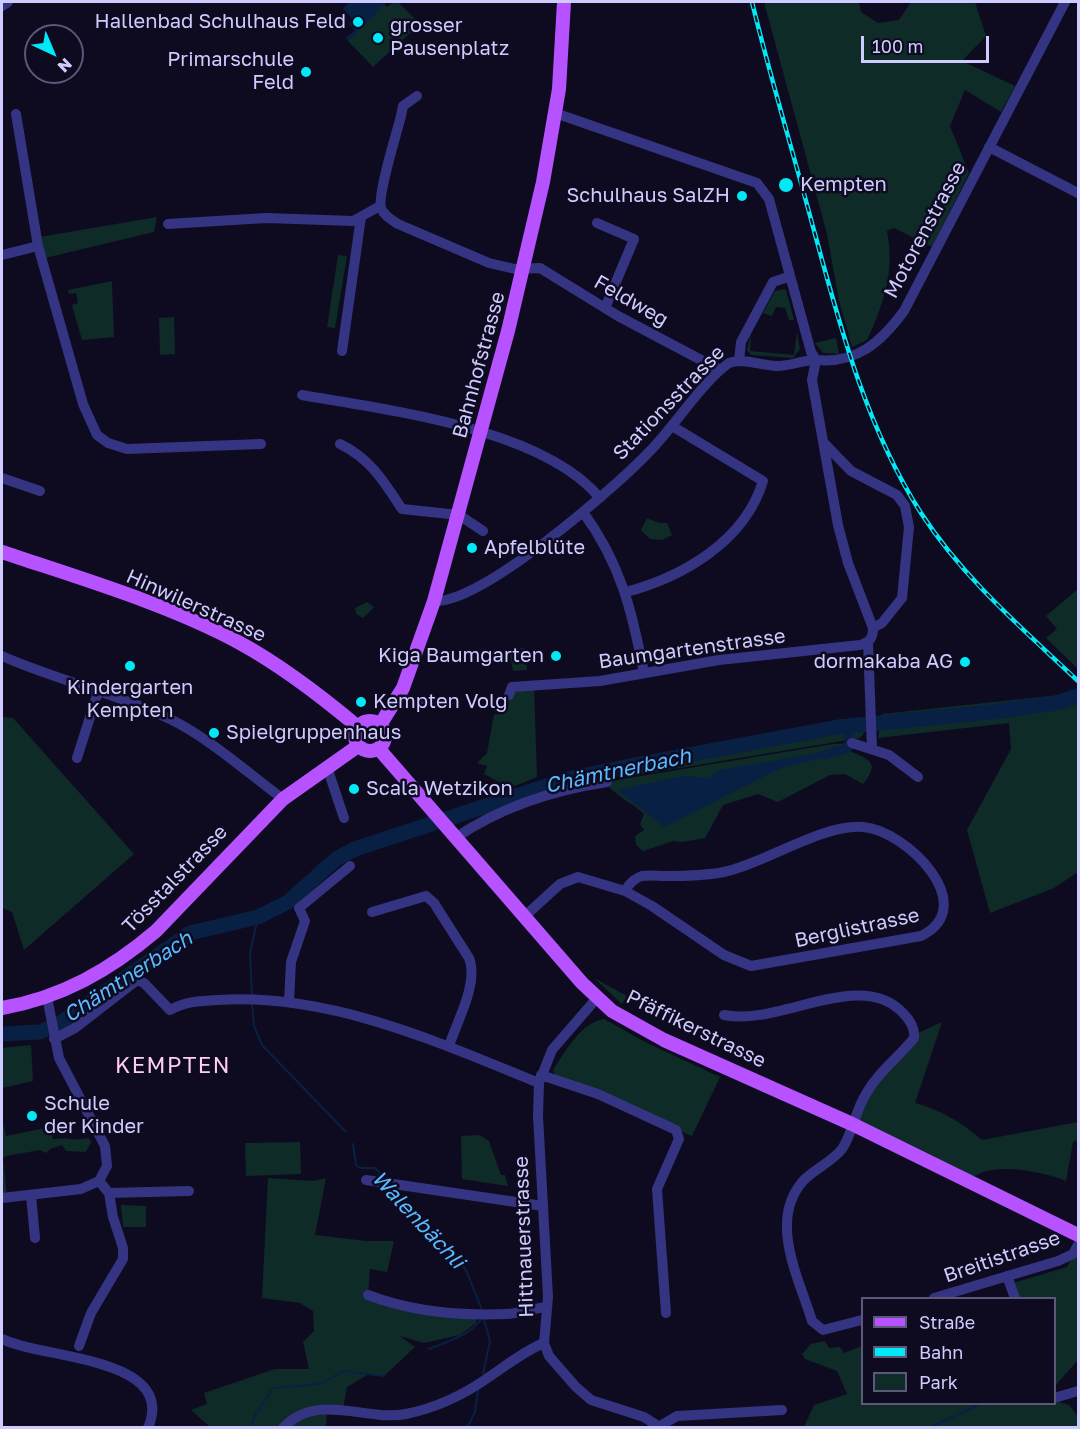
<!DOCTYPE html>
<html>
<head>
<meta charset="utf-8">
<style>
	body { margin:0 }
	#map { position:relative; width:1080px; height:1429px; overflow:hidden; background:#0e0b20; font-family:"Golos Text",sans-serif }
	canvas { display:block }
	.frame { position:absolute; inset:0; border:3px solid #cecbff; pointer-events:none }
	.legend { position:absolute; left:861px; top:1297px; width:195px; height:108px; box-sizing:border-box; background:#0e0b20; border:2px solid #5b5879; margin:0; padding:8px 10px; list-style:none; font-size:18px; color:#cecbff }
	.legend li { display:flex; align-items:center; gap:12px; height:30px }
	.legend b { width:30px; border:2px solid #5b5879 }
	.north { position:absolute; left:24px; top:24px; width:60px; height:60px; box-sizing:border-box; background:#0e0b20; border:2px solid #5b5879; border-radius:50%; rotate:136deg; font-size:16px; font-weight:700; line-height:24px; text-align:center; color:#cecbff }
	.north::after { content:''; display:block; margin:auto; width:21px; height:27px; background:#00e9f6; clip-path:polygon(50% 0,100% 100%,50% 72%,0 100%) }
	.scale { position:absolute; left:861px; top:36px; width:128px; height:27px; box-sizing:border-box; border:3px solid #cecbff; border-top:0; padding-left:8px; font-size:18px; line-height:21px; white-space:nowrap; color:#cecbff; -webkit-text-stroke:4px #0e0b20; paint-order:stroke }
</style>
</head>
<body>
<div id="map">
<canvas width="1080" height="1429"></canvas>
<div class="frame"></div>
<ul class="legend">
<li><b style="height:8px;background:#b652ff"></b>Straße</li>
<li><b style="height:8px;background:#00e9f6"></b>Bahn</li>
<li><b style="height:16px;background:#0e2b28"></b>Park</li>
</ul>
<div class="north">N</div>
<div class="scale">100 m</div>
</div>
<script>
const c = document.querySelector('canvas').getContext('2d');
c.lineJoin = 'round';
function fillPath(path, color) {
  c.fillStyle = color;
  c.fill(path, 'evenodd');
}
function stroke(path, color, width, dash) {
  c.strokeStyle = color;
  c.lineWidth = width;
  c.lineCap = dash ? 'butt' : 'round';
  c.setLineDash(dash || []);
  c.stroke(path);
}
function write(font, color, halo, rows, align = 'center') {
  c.font = font + ' "Golos Text",sans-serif';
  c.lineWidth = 5;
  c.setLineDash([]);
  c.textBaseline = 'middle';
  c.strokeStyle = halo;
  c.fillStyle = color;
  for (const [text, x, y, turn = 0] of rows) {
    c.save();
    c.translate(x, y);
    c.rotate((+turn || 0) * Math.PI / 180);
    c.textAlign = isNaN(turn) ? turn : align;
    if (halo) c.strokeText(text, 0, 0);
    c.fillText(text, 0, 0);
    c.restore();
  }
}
const green = new Path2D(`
	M394,2h4l22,22 -47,43 -25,-26 36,-37 3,3z
	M764,2h95l2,10 17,11 21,-3 12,-18h64l11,34 -24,25 53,25 -14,26 -36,-22 -15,36 19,47 -37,74 -38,-19 -7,3c8,41 -3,72 -20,109l-15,7 -13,-46 -12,-67z
	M157,217l-3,15 -109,26 -5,-21z
	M338,255l9,1 -12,72 -8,-1z
	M112,281l2,56 -32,3 -10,-35 6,-2 -2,-10 -7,1 -1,-4z
	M785,289l1,1 8,30h-5l-4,-12 -9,-1 -4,9 -9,-3 12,-22z
	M174,317l1,37 -15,1 -1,-37z
	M797,332l3,17 -7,9 -42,-3 -4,-5 4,-16 -1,17 44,4z
	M836,338l3,16 -16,-1 -8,-10z
	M647,518l12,5h8l5,12 -10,5 -12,-1 -9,-9z
	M1078,589v80l-32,-31 11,-9 -11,-13z
	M367,602l7,5 -11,11 -7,-4 -1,-6z
	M525,648l2,22 -14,1 -4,-22z
	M534,686l3,91 -27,11 -26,-14 3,-8 -10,-3 10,-10 7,-38c14,-5 14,-14 18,-28z
	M1078,693v179l-24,16 -64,25 -23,-83 44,-81 -2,-26 -131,15 4,-24z
	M2,717l11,1 121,136 -110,96 -12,-38 -10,-4z
	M862,725l2,8 -4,5 -240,40 -11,-6 25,-7z
	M852,743l-1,9c21,7 28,13 12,32l-18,-10 -15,1 -52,27 -20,-8 -35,11 -18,33 -22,4 -10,-1 -30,10 -7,-6 -1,-9 9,-6 -4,-6 4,-10c-12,-11 -26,-17 -37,-29l4,-4 222,-37z
	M594,978l33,18 -5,8z
	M604,1019l43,24 73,34 -28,59 -135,-55 -4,-11c13,-19 27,-47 51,-51z
	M942,1022l-27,81c26,7 46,19 67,37l96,-18v18l-5,2 -7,39c-23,-9 -80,-22 -97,1l-63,-29 -52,-36 60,-82z
	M31,1045l2,36 -31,7v-40z
	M2,1119l4,17 44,-9 3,12c13,-2 23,2 36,-1l2,4 -5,10 -20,-1 -4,-6 -12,4 -4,4 -6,-3 -34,6 -3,2 4,39 -5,1z
	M480,1135l9,6 12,34h4l3,11 -46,-7 -1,-43z
	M300,1142l1,32 -55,2 -1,-33z
	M268,1178l45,3 13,-3 -11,57 51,6h28l-7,31 -17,-3 -2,27 110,18 -2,9 -16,12 -36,8 -24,-7 15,11 -31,29 -15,-2 -22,13 -4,22 -16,1 -1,17h-116l-19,-17 16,-6 -3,-11 71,-24h34l-6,-27 11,-11 -1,-20 -13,-8 -38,-5z
	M121,1205l25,1v21h-23z
	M1078,1245v115l-23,26 -1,-88h-39l-5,-14 57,-17z
	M825,1341l4,7 11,-1 4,6 18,-7v58h192l1,-3 14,4 9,11v11h-274l10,-22 33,-11 -10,-23 -32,-12 -3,-5 9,-10z`);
const water = new Path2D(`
	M350,2h37l-39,39 -2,-3 9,-8 -6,-6 4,-4 -10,-12z
	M824,752v5l-45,12 -115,58 -47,-37 66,-14 25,2 11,-8z`);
const stream = new Path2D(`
	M252,998l-2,-45 8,-36
	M252,1003l2,23 8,19 84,87
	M353,1144l3,21 4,3h15l11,11
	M396,1189l70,81 16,40
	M429,1349c19,-8 41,-13 53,-31
	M483,1374l7,-33 -6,-22
	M250,1428l5,-13 18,-27 48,-4 22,-13 41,5
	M467,1428l8,-16 3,-22
	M929,1428l51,-24`);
const canal = new Path2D(`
	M849,740v-14
	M824,755l24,-7v-3`);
const river = new Path2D(`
	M2,1034l38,-2 22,-10 128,-89 68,-16 30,-15 48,-43 19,-10 213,-70 66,-14 204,-38 154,-15 64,-9 22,-7`);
const minor = new Path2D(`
	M2,6l6,-4
	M417,96l-14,10 -2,10c-4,16 -24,80 -20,92 3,8 11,12 17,16l91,39 26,6 25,-1 78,48 102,54
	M555,113l202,70 12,16 42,153 5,8
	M16,114l22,132 45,158 14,31 11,8 19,6 134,-5
	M989,147l89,46
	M597,223l37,16 -29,69
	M168,224l98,-6 87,3 27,-15
	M2,255l36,-9
	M342,351l19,-134
	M739,361l2,-19 32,-60 15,-5
	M302,395c85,15 240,33 298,103
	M824,443l27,28 46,24 8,11 4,21 -7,71 -20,25 -9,5
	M340,444c31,15 44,38 62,65l57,6 24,16
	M2,478l38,13
	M583,512c38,52 49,99 61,161
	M626,592c57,-15 119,-51 137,-111l-91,-55
	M434,601c46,4 182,-114 215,-149 24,-24 54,-71 80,-89 13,-5 31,2 46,3 14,1 30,-7 41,-6 41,4 65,-18 88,-49l161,-309
	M868,642l4,107
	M2,656c54,24 114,37 168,63 39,19 78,54 113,80
	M509,695l3,-8 88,-6 119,-21 141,-15c10,-3 13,-7 13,-17l-25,-65 -10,-38 -26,-145 4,-20
	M400,697l12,6 13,-2
	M852,743l37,12 29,22
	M77,758l21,-66
	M327,767l17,51
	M455,838c46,-31 98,-48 152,-56
	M372,912l54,-16 8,7 35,55c10,25 -12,63 -20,88
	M525,916l35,-32 18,-7 47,14 27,15 72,49 27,11 170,-30c61,-30 -15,-106 -58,-109 -42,-3 -97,36 -139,45 -20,4 -39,4 -59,4 -7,0 -16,-1 -23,0 -8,2 -13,8 -17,15
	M47,997l12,61 46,88 2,20 -8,15 10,12 4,24 10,31v11l-32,54 -12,33
	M596,999l-44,51 -13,33 -1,33 10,181 -4,46 5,13 27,31 15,13 53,17 17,11
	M289,1002l2,-40 14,-41 -6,-13 51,-42
	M724,1015c54,12 137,-48 179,-2 7,7 12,16 11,25 -16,20 -35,33 -48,56 -11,17 -13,39 -24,55 -10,13 -28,20 -39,32 -35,40 -4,97 9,140l11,9 39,-10
	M54,1039l21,-11 62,-48 7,3 26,27c16,-9 30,-9 48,-10 112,-7 220,42 321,83
	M541,1075l57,19 78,36 3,9 -22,50 9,124
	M366,1180l177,26
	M109,1193l80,-2
	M31,1195l4,43
	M2,1198l79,-9 18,-8
	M1007,1276l8,22
	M368,1295c42,16 92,21 138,19 14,0 27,-6 41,-7
	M934,1298l124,-37 15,-7 5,-9
	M2,1339c39,20 176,17 146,89
	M1054,1398l24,-7
	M660,1426l17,-10 105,-6
	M283,1428c34,-37 83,-6 123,-14 30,-6 59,-20 83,-37 18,-12 35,-26 55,-34`);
const major = new Path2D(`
	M2,552c77,26 166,52 238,91 42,23 81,53 118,84
	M355 736a15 15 0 1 1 30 0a15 15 0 1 1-30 0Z
	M380,725l23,-37 31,-87 74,-270 35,-149 16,-93 5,-87
	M379,749l203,234 30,28 52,29 188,84 226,111
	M2,1008c59,-10 108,-38 154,-77l127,-132 75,-53`);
const rail = new Path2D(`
	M752,2c17,70 38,140 57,210 28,103 54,210 112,301 42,65 102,116 157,168`);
const markers = [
	[358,22,6,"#00e9f6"],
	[378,38,6,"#00e9f6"],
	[306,72,6,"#00e9f6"],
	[786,185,8,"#00e9f6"],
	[742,196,6,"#00e9f6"],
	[472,548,6,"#00e9f6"],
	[556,656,6,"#00e9f6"],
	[965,662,6,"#00e9f6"],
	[130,666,6,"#00e9f6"],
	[361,702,6,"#00e9f6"],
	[214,733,6,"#00e9f6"],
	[354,789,6,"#00e9f6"],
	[32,1116,6,"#00e9f6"]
];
const poiNames = [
	["Hallenbad Schulhaus Feld",346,22,"right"],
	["grosser",390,26],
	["Pausenplatz",390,49],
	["Primarschule",294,60,"right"],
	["Feld",294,83,"right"],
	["Kempten",800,185],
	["Schulhaus SalZH",730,196,"right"],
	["Apfelblüte",484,548],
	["Kiga Baumgarten",544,656,"right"],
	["dormakaba AG",953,662,"right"],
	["Kindergarten",130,688,"center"],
	["Kempten",130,711,"center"],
	["Kempten Volg",373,702],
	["Spielgruppenhaus",226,733],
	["Scala Wetzikon",366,789],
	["Schule",44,1104],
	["der Kinder",44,1127]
];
const streetNames = [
	["Motorenstrasse",925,230,-62],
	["Feldweg",631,301,30],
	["Bahnhofstrasse",479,365,-75],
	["Stationsstrasse",669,403,-46],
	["Hinwilerstrasse",196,606,24],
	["Baumgartenstrasse",692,649,-8],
	["Tösstalstrasse",175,879,-46],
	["Berglistrasse",857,928,-12],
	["Pfäffikerstrasse",696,1029,26],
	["Hittnauerstrasse",524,1237,-92],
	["Breitistrasse",1002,1257,-19]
];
const waterNames = [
	["Chämtnerbach",618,771,-12],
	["Chämtnerbach",128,977,-33],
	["Walenbächli",418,1220,47]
];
const quarterNames = [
	["KEMPTEN",173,1066]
];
fillPath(green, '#0e2b28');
fillPath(water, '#082043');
stroke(stream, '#082043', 2);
stroke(canal, '#082043', 9);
stroke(river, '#082043', 15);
stroke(minor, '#343482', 10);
stroke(major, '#b652ff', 14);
stroke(rail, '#00e9f6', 4.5);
stroke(rail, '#0e0b20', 2, [7]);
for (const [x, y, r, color] of markers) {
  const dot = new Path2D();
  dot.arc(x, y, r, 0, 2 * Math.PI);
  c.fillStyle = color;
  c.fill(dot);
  stroke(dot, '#0e0b20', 2);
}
write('20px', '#cecbff', '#0e0b20', poiNames, 'left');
write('20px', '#cecbff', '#0e0b20', streetNames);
write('italic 21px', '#59baff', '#0e0b20', waterNames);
c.letterSpacing = '1.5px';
write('22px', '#ffcdef', '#0e0b20', quarterNames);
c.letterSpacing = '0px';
</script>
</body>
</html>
